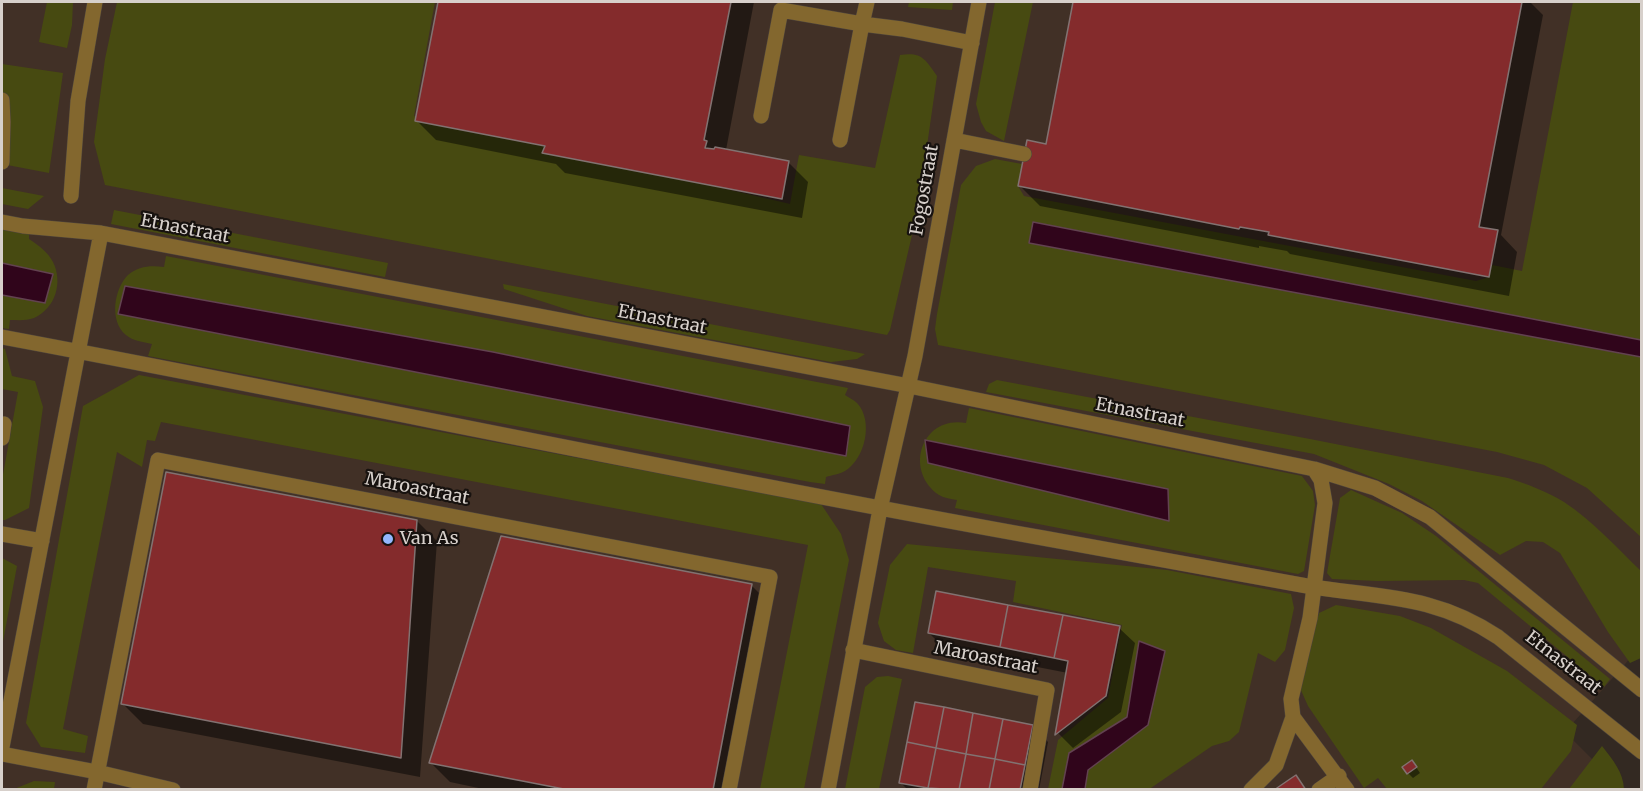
<!DOCTYPE html>
<html>
<head>
<meta charset="utf-8">
<style>
	body { margin:0 }
	#map { position:relative; width:1643px; height:791px; overflow:hidden; background:#332922; font-family:Merriweather,serif }
	canvas { display:block }
	.frame { position:absolute; inset:0; border:3px solid #d7d0cb; pointer-events:none }
</style>
</head>
<body>
<div id="map">
<canvas width="1643" height="791"></canvas>
<div class="frame"></div>
</div>
<script>
const c = document.querySelector('canvas').getContext('2d');
c.lineJoin = 'round';
function fillPath(path, color) {
  c.fillStyle = color;
  c.fill(path, 'evenodd');
}
function stroke(path, color, width, dash) {
  c.strokeStyle = color;
  c.lineWidth = width;
  c.lineCap = dash ? 'butt' : 'round';
  c.setLineDash(dash || []);
  c.stroke(path);
}
function write(font, color, halo, rows, align = 'center') {
  c.font = font + ' Merriweather,serif';
  c.lineWidth = 4.5;
  c.setLineDash([]);
  c.textBaseline = 'middle';
  c.strokeStyle = halo;
  c.fillStyle = color;
  for (const [text, x, y, turn = 0] of rows) {
    c.save();
    c.translate(x, y);
    c.rotate((+turn || 0) * Math.PI / 180);
    c.textAlign = isNaN(turn) ? turn : align;
    if (halo) c.strokeText(text, 0, 0);
    c.fillText(text, 0, 0);
    c.restore();
  }
}
const built = new Path2D(`
	M2,2h1639v644l-76,86 33,33 8,24 -1604,1z`);
const green = new Path2D(`
	M47,2h26l-1,23 -5,23 -28,-6z
	M117,2h318l-21,114 376,88 9,-49 76,13 25,-113c22,-3 25,4 37,21l-19,133 -28,121 -3,5 -782,-150 -11,-43 11,-83z
	M909,2h44l-1,8 -44,-3z
	M995,2h38l-29,139 -18,-10 -5,-9 -5,-18z
	M1573,2h68v338l-608,-118 -4,20 612,115v180l-54,-49 -43,-23 -47,-13 -559,-107 -3,-16 2,-15 24,-129 15,-19 19,-7 27,5 -4,22 6,10 452,85 13,-4 3,-12 30,6z
	M2,64l61,9 -14,100 -47,-9z
	M2,188l42,8 -16,13 -26,-5z
	M114,210l274,53 -3,14 -274,-53z
	M2,225l27,6v8c9,6 19,13 24,23 10,20 3,46 -19,56 -8,3 -16,2 -24,2l-1,9 -7,-1v-33l43,8 8,-29 -51,-11z
	M166,256l682,132 -3,7c3,2 9,5 12,8 17,18 8,56 -12,68 -5,3 -13,4 -19,6l-1,7 -15,-2 -662,-126 4,-12c-9,-2 -19,-3 -26,-9 -17,-14 -12,-46 2,-60 10,-9 23,-10 36,-8z
	M503,284l362,70 -8,5 -26,3 -244,-46 -83,-27z
	M2,348l3,1 7,27 23,5 8,26 -14,101 -24,12h-3v-40l16,-88 -16,-3z
	M139,375l682,129 20,30 8,26 -45,229h-44l48,-244 -647,-123 -6,19 -8,-1 -5,27 -25,-15 -54,277 25,7 -3,17 -44,-6 -15,-24 57,-317z
	M997,380l313,59 198,39c19,6 38,13 56,24 28,18 53,46 77,69v87l-11,5 -22,-31 -48,-79 -17,-11 -17,-1 -26,14 -78,-54 -33,-17 -75,-30 -328,-62 3,-8z
	M969,408l333,68 11,15 2,14 -11,66 -6,3 -343,-66 2,-8c-6,-1 -13,-2 -18,-5 -36,-25 -17,-80 27,-72z
	M1351,490l51,23 34,23 174,143 -6,8 -126,-104 -14,-3 -86,1 -46,-2 -5,-6 13,-75z
	M907,544l260,26 124,24 3,14 -9,42 -10,12 -17,-9 -19,79 -10,9 -17,5 -64,44 -63,-1 3,-19 60,-45 16,-74 -25,-9 -11,75 -59,36 -7,36h-14l10,-49 50,-42 14,-73 -109,-23 3,-21 -88,-14 -15,86 -17,-3 -12,-9 -6,-18 12,-58z
	M2,558l15,8 -15,81z
	M1336,605l64,11 31,12 76,43 70,54 -6,26 -30,38h-154l-9,-11 -14,10 -56,-82 -8,-18 19,-75z
	M888,676l14,3 -23,110h-34l20,-102 12,-10z
	M1602,746c11,14 21,26 22,43h-55z
	M34,781l21,1 -1,7h-40z`);
const water = new Path2D(`
	M1033,222l608,118v17l-612,-114z
	M2,263l51,11 -8,29 -43,-8z
	M125,286l368,66 357,74 -4,30 -728,-142z
	M925,440l243,49 1,32 -241,-58z
	M1139,641l26,10 -17,74 -60,45 -3,19h-23l7,-36 58,-36z`);
const shadow = new Path2D(`
	M439,2h315l-28,148 62,12 20,20 -6,36 -237,-45 -9,-9 -120,-24 -20,-20z
	M1075,2h455l13,13 -42,220 16,17 -8,44 -219,-42 -3,-3 -28,-5v2l-219,-42 -20,-20 27,-40z
	M417,521l20,20 -17,236 -277,-53 -20,-20z
	M751,585l20,20 -35,185h-248l-38,-8 -20,-20z
	M1119,628l16,15 -14,69 -48,36 -15,-15 10,-60 -123,-24 -16,-16z
	M1032,726l16,16 -9,48h-131l-8,-8z
	M1416,767l4,6 -7,5 -5,-5z`);
const building = new Path2D(`
	M438,2h293l-27,138 3,1 -2,7 9,1 1,-2 74,14 -7,38 -240,-46 3,-7 -130,-25z
	M1073,2h449l-43,225 19,3 -9,47 -221,-42 1,-3 -29,-5 -1,2 -221,-43 9,-46 19,4z
	M166,472l251,48 -16,238 -280,-54z
	M501,536l251,48 -39,206h-144l-140,-27z
	M936,591l72,14 -8,42 -72,-14z
	M1008,605l55,10 -9,43 -54,-11z
	M1063,615l57,11 -14,70 -51,39 13,-74 -14,-3z
	M915,702l29,5 -8,41 -29,-6z
	M944,707l29,6 -7,41 -30,-6z
	M973,713l30,6 -8,40 -29,-5z
	M1003,719l30,6 -8,40 -30,-6z
	M907,742l29,6 -8,40 -29,-5z
	M936,748l30,6 -7,36 -31,-2z
	M966,754l29,5 -6,31h-30z
	M995,759l30,6 -5,25h-31z
	M1412,760l5,7 -10,7 -5,-7z
	M1296,775l10,15h-32l16,-11z`);
const minor = new Path2D(`
	M867,2l-5,22 40,5 70,14
	M2,100l1,22 -1,40
	M761,116l20,-106 81,14 -22,116
	M954,140l70,14
	M71,196l7,-95 17,-99
	M2,222l21,4 78,7 808,153 405,83 61,19 55,29 212,173
	M2,337c347,65 693,139 1041,201 88,16 176,32 264,48 73,12 127,8 191,51l144,115
	M2,438l2,-14
	M2,534l40,7
	M853,650l194,40 -17,100
	M1293,717l-2,-18 19,-81 15,-115 -4,-23 -7,-11
	M2,747l99,-514
	M2,754l95,18 76,18
	M94,790l64,-330 612,117 -41,213
	M828,790l52,-281 35,-153 64,-354
	M1251,790l25,-25 17,-48 54,73
	M1319,790l20,-14`);
const markers = [
	[388,539,6,"#93b7fd"]
];
const streetNames = [
	["Fogostraat",925,190,-80],
	["Etnastraat",185,229,11],
	["Etnastraat",662,320,11],
	["Etnastraat",1140,413,11],
	["Maroastraat",417,489,11],
	["Maroastraat",986,658,11],
	["Etnastraat",1563,663,38]
];
const poiNames = [
	["Van As",400,539]
];
fillPath(built, '#413026');
fillPath(green, '#474a11');
fillPath(water, '#30051b');
stroke(water, '#624250', 1.5);
fillPath(shadow, '#0007');
fillPath(building, '#842b2c');
stroke(building, '#827271', 1.5);
stroke(minor, '#4d443d', 16);
stroke(minor, '#83672e', 15);
for (const [x, y, r, color] of markers) {
  const dot = new Path2D();
  dot.arc(x, y, r, 0, 2 * Math.PI);
  c.fillStyle = color;
  c.fill(dot);
  stroke(dot, '#17120f', 2);
}
write('18px', '#d7d0cb', '#17120f', streetNames);
write('18px', '#d7d0cb', '#17120f', poiNames, 'left');
</script>
</body>
</html>
